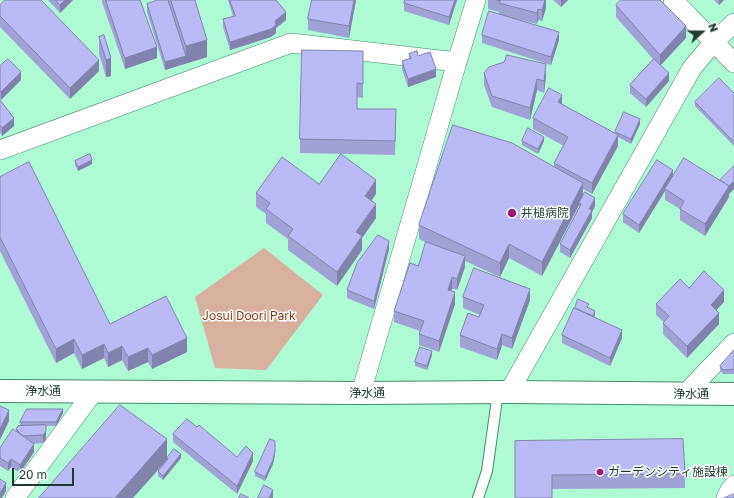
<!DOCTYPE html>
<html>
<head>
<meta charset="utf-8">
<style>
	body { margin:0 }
	#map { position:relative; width:734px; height:498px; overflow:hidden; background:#adfad5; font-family:"Golos Text",sans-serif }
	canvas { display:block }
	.north { position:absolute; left:682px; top:12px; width:40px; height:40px; -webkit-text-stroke:3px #fff; paint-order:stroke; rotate:69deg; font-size:11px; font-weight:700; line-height:16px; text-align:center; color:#1d3c2f }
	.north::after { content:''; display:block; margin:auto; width:14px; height:18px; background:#1d3c2f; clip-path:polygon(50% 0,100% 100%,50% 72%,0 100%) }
	.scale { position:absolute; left:12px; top:468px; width:62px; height:18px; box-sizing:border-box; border:2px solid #1d3c2f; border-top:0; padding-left:5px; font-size:12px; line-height:14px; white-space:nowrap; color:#1d3c2f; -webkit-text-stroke:3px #fff; paint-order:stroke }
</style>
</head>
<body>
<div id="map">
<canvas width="734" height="498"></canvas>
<div class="north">N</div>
<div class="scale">20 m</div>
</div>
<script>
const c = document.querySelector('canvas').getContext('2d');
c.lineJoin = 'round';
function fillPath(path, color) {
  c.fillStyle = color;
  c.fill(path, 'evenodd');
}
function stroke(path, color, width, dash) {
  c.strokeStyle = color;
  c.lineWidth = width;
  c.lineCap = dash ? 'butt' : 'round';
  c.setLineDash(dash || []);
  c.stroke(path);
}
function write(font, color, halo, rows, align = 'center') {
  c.font = font + ' "Golos Text","Noto Sans JP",sans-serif';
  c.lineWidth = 3;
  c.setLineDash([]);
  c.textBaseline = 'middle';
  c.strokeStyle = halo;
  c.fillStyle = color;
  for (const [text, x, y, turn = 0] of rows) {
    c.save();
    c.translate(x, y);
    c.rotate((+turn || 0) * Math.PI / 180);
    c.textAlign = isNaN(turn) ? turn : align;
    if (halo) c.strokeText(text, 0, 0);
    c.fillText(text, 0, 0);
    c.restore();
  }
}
const green = new Path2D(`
	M264,248l59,47 -57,75 -51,-2 -20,-71z`);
const service = new Path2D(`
	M478,498l9,-27 11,-79`);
const minor = new Path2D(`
	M673,0l61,63
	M457,62l19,-62
	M0,150l291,-107 166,19 -96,331
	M509,392l183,-324 21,-25 21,-20
	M685,394l49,-51
	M15,498l79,-107
	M726,498l4,-8 4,-5`);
const tertiary = new Path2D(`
	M0,391l361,2 148,-1 225,2`);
const wall = new Path2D(`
	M48,0h25l-13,13z
	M102,0h38l17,58 -32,11 -23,-67z
	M158,0h37l12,57 -42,13 -18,-58v-8z
	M228,0h48l10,20 -10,8v5l-5,4 -41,13 -7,-23v-8l10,-3z
	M312,0h44l-7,38 -41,-8v-11z
	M405,0h52l-8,25 -45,-14v-8z
	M488,0h58v8l-4,13 -4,-1 -1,4 -25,-6 47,22 -8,25 -69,-22v-8l17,-21v-2l-11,-3z
	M553,0h15l-7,7z
	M714,0h10l-5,5z
	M0,5l99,66 -29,28 -70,-72z
	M616,5l70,33 -26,27 9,16 -23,26 -16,-14v-8l23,-26 -37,-42z
	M99,37l12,39 -5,1 -7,-23z
	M363,51v47l-6,-1v12l39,14 -1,32 -95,-2v-14z
	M409,54l9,2 18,21 -28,10 -6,-18v-8l7,-2z
	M0,66l21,14 -20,20 -1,-1z
	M484,73l62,3 -2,17 -7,-3 -7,30 -38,-13 -8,-22z
	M734,93v53l-39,-40v-4z
	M0,100l14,26 -12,10 -2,-3z
	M562,105l53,28v-1l25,-8 -9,20 -13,-7v9l-26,48 -9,-5v7l12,10 -3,6v6l-22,40 -10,-6v-8l19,-35v-4l-37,71 -33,-18 -9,19 -35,-16v6l-8,23 -5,-1v2l3,13 -16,48 -20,-7v-11l1,-3 -26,-9v-11l24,-45 9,-23 -8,-4v-14l135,-58v-4l10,-17 -31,-17v-11z
	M522,141h22l-6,13 -16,-9z
	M75,161l17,3 -14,7 -3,-6z
	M673,176l56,18v3l-24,39 -25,-16v-11l-15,-9v-9l-26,42 -16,-11v-8z
	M0,177l110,147 77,28 -35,17 -4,-7 -20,9 -6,-11 -14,7 -4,-9 -22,11 -8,-16 -18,10 -56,-112z
	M319,184l57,10 -5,6 5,18 -14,20v12l-25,36 -49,-36v-11l-22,-16v-9l-10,-7v-14z
	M389,249l-15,60 -27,-11v-8z
	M689,288l35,14 -8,8 3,14 -32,34 -24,-24v-11l1,-1 -8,-7v-11z
	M463,297l67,3 -18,49 -10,-4 -5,15 -37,-13v-12l19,-18 1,-2 -17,-7z
	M589,308l6,7 -1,2 28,21 -12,28 -48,-23v-8z
	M734,350v24h-11l-3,-4v-4z
	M432,355l-5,15 -12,-4v-4z
	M63,413l-7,13h-10v13l-3,4 -10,1 1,8 -14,21 -9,-6 -3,4 -8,-5v-18l16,-17v-2l4,-3v-4z
	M197,427l40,30 16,4 -16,33 -64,-52v-8z
	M515,441l170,33v14l-133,1z
	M275,455l-2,9 -8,17 -10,-5v-4z
	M167,458h14l-18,22 -5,-4v-5l9,-10z`);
const shadedWall = new Path2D(`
	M65,0h8l-13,13v-8z
	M354,0h2l-7,38v-12z
	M455,0h2l-8,25v-8z
	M545,0h1v8l-4,13v-11z
	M561,0h7l-7,7z
	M719,0h5l-5,5z
	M538,9v11l-1,4v-11z
	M286,12v8l-10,8v5l-5,4 -41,13v-8l45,-21z
	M686,26v12l-26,28v-11z
	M559,32v8l-8,25v-8z
	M207,40v17l-42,13v-8l21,-6v-10z
	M157,47v11l-32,11v-11z
	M111,58v18l-5,1v-17z
	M99,60v11l-29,28v-11z
	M546,64v12l-2,17v-12z
	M436,69v8l-28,10v-8z
	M21,72v8l-20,20v-8z
	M669,73v8l-23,26v-8z
	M537,79v11l-7,30v-12z
	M562,95v12l-4,-5z
	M14,118v8l-12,10v-8z
	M640,119v5l-9,20v-5z
	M618,135v11l-26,48v-11z
	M544,137v4l-6,13v-5z
	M92,160v4l-14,7v-4z
	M673,170v8l-8,11v2l-26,42v-8z
	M376,180v14l-11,16v-14z
	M734,181v8l-5,5v3l-24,39v-12l24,-38z
	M583,183v14l-4,6v2l-37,71v-14z
	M595,198v8l-3,6v6l-22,40v-8l19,-41z
	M376,204v14l-14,20v12l-25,36v-14l19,-40z
	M389,241v8l-15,60v-8z
	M509,244v14l-9,19v-14z
	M465,256v11l-8,23v-11z
	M452,277v12l-4,12v-11z
	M530,289v11l-18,49v-11z
	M724,290v12l-13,14v-11z
	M455,292v12l-16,48v-11z
	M595,311v4l-3,8v-4z
	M719,313v11l-32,34v-12z
	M622,330v8l-12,28v-8z
	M502,334v11l-5,15v-11z
	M187,338v14l-35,17v-14z
	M74,339v14l-18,10v-14z
	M104,344v14l-22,11v-14z
	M122,346v14l-14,7v-14z
	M148,348v14l-20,9v-14z
	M432,351v4l-5,15v-4z
	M63,409v4l-7,13v-4z
	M9,410v11l-9,19v-11z
	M46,431v8l-3,4v-8z
	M167,439v21l-34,38h-18z
	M275,441v14l-2,9 -8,17v-4z
	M34,444v8l-14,21v-8z
	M253,453v8l-16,33v-8z
	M181,454v4l-18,22v-4z
	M11,459v8l-3,4v-8z
	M6,483v8l-4,7h-2v-5z
	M273,490v8h-4z`);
const building = new Path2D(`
	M5,0h36l58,60 -29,28 -70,-72v-11z
	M56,0h9l-5,5z
	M106,0h34l17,47 -32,11z
	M158,0h10l18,56 -21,6 -18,-58z
	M171,0h24l12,40 -21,6z
	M230,0h46l10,12 -11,9 1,4 -5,4 -41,13 -7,-23 12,-3z
	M312,0h42l-5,26 -41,-7z
	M405,0h50l-6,17 -45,-14z
	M497,0h48l-3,10 -4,-1 -1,4 -38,-10 1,-2z
	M621,0h39l26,26 -26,29 -44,-50z
	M489,11l70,21 -8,25 -69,-22z
	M104,35l7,23 -5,2 -7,-23z
	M302,50l61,1v33l-6,-1v26h39l-1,32 -95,-2z
	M417,51l1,5 12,-4 6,17 -28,10 -6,-18 9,-3 -2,-4z
	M507,55l39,9 -2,17 -7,-2 -7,29 -38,-12 -8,-23 5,-6 15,-5z
	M8,59l13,13 -20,20 -1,-1v-25z
	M654,59l15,14 -23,26 -16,-14z
	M719,78l15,15v49l-39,-40z
	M549,88l13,7 -4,7 60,33 -26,48 -38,-20 14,-26 -35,-19z
	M0,100l14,18 -12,10 -2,-3z
	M624,112l16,7 -9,20 -16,-7z
	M453,125l59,18 71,40 -41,79 -33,-18 -9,19 -81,-38z
	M528,128l16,9 -6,12 -16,-8z
	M90,154l2,6 -14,7 -3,-6z
	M341,154l35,26 -11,16 11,8 -20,28 6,4 -25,36 -49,-36 5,-7 -27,-20 4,-6 -14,-10 26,-36 37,27z
	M684,158l45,28 -24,38 -25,-15 4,-8 -19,-12z
	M657,160l16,10 -34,55 -16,-11z
	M29,162l81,162 56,-28 21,42 -35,17 -4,-7 -20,9 -6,-11 -14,7 -4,-9 -22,11 -8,-16 -18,10 -56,-112v-60z
	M734,166v15l-6,6 1,-1 -9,-6z
	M585,192l10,6 -6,11 3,1 -22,40 -10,-6 21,-40 -2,-1z
	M378,235l11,6 -15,60 -27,-11 10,-27z
	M426,242l39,14 -8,23 -5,-2 -4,13 7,2 -16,49 -20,-7 5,-13 -30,-10 16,-48 8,3z
	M474,268l56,21 -18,49 -10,-4 -5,15 -37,-14 8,-22 11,4 5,-12 -21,-8z
	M704,271l20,19 -13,15 8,8 -32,33 -24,-23 6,-7 -13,-12 24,-25 9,9z
	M578,299l11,5 -2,3 8,4 -2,5 -18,-8z
	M574,308l48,22 -12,28 -48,-23z
	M420,347l12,4 -5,15 -12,-4z
	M734,350v19l-11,1 -3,-4z
	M120,405l47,34 -52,59h-76z
	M0,406l9,4 -9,19z
	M27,409h36l-7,13h-36z
	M187,419l10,8 2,-2 38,32 9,-11 7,7 -16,33 -64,-52z
	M46,425v6l-3,4 -20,1 -7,-7 2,-3z
	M13,429l21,15 -14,21 -9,-6 -3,4 -8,-5v-10z
	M270,439l5,2v10l-2,9 -8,17 -10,-5z
	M683,439l2,35 -133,1v23h-37v-57z
	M174,449l7,5 -18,22 -5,-5 10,-12 -1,-1z
	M0,479l6,4 -6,10z
	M264,485l9,5 -4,8h-11z
	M241,494l8,4h-10z
	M734,494v4h-10z`);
const markers = [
	[512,213,5,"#981a72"],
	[600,472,4,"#981a72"]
];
const poiNames = [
	["井槌病院",521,213],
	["ガーデンシティ施設棟",608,472]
];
const parkNames = [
	["Josui Doori Park",249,316]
];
const streetNames = [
	["浄水通",43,391],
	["浄水通",367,393],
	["浄水通",691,394]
];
fillPath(green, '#d8b0a0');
stroke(service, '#408c6c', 12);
stroke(minor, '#408c6c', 20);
stroke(tertiary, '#408c6c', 24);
stroke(service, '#fff', 10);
stroke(minor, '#fff', 19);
stroke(tertiary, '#fff', 22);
fillPath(wall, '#a0a1d4');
fillPath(shadedWall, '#8283ac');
fillPath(building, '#babbf6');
stroke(building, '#8283ac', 1);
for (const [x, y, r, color] of markers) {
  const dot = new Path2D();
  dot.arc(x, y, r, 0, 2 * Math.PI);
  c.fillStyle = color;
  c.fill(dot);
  stroke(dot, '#fff', 1.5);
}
write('12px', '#1d3c2f', '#fff', poiNames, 'left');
write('12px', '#883c18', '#fff', parkNames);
write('12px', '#1d3c2f', '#fff', streetNames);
</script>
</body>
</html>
